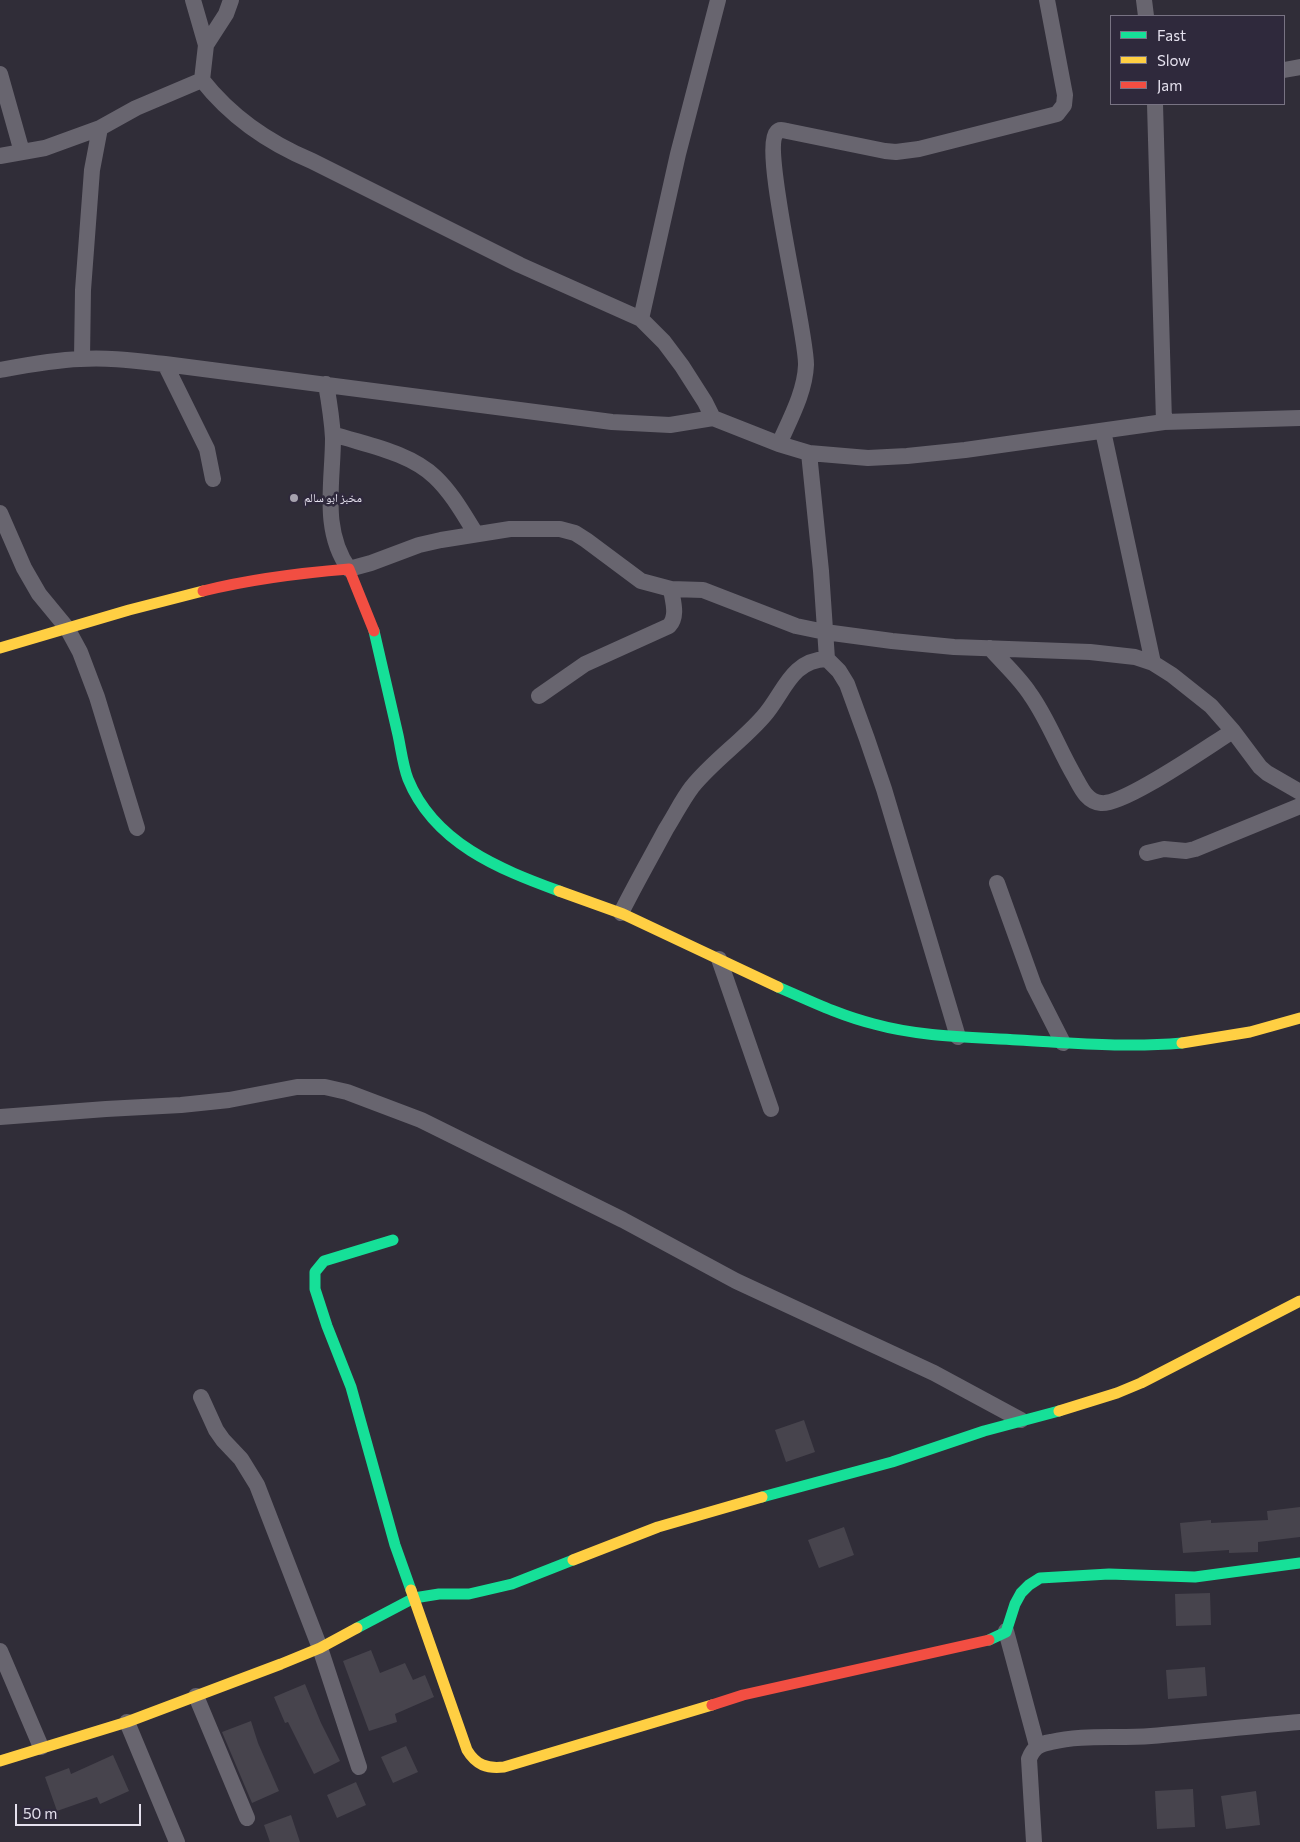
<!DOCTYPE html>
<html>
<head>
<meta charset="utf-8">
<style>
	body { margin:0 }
	#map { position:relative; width:1300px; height:1842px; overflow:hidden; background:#302d38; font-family:Commissioner,sans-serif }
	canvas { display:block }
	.legend { position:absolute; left:1110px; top:15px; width:175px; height:90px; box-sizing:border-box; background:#2f293c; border:1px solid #787383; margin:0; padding:6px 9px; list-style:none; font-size:15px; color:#e5e1ee }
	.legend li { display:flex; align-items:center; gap:10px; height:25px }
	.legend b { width:25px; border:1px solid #787383 }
	.scale { position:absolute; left:15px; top:1804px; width:126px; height:22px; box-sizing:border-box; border:2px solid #e5e1ee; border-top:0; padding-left:6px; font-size:15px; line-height:18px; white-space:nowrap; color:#e5e1ee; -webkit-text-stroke:4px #2f293c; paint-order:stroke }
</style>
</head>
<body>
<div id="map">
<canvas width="1300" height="1842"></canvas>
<ul class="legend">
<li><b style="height:6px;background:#16e098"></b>Fast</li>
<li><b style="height:6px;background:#ffcf43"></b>Slow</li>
<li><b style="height:6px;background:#f24e42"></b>Jam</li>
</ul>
<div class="scale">50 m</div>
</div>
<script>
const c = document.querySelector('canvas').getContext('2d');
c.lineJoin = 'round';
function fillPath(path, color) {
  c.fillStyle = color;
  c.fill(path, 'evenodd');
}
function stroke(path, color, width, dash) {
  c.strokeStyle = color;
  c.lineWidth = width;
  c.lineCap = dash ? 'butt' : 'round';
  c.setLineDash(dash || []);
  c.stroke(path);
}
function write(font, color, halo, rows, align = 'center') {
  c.font = font + ' Commissioner,"Noto Naskh Arabic",sans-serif';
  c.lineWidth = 5;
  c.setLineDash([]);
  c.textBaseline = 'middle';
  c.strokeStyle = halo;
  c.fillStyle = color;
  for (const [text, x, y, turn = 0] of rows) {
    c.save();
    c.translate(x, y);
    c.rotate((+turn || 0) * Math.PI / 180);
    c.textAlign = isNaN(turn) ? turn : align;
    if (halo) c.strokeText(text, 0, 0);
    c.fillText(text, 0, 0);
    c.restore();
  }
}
const building = new Path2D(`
	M804,1420l11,32 -29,10 -11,-32z
	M1300,1507v30l-42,5v10l-29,1v-3l-46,3 -3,-30 31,-3v3l57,-3 -1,-9z
	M844,1527l10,28 -35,13 -11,-28z
	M1210,1593l1,32 -35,1 -1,-32z
	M371,1650l9,23 25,-10 8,17 12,-5 9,22 -39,17 2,8 -28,9 -26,-70z
	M1205,1667l2,29 -39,3 -2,-29z
	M305,1684l16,39 19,38 -26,13 -26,-52 -3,1 -11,-26z
	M251,1721l7,22 21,48 -27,12 -30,-71z
	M406,1746l12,26 -25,11 -12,-26z
	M113,1755l16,36 -29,13 -3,-7 -40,14 -12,-34 24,-9 2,6z
	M356,1782l10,23 -29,13 -10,-23z
	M1193,1789l2,38 -38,2 -2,-38z
	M1256,1791l4,34 -34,4 -5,-33z
	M291,1815l9,27h-30l-6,-17z`);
const street = new Path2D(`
	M1144,0l2,16
	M206,45l20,-31 5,-14
	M1284,70l16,-3
	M0,74l22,78
	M202,80c29,37 67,63 110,81l208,104 121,54 23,23 18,24 23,36 8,16 66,26 30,9 59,5 39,-2 58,-6 199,-28 136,-4
	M1155,104l9,318
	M0,156l45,-8 55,-20
	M641,319l37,-165 40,-154
	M82,358l1,-68 9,-120 8,-42 36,-20 66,-28 4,-35 -13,-45
	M165,364l42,85 6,30
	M0,370c27,-5 53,-10 80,-11 29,-2 57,2 85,5l447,58 58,3 43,-7
	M326,384c3,17 6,36 7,54 0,44 -12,92 16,131l22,-6 48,-18 22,-5 69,-11h50l15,4 11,7 55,41 30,8 32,1 93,36 29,6 67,9 62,6 136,5 45,5 18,6 19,12 39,31 22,25 27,36 7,6 33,19
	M1103,431l50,232
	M333,434c33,11 76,18 102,43 17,16 29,38 41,57
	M779,444c11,-25 26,-52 27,-79 1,-34 -46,-216 -29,-233 2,-3 7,-2 10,-1l98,20 11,1 23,-3 138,-35 7,-9 1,-10 -18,-95
	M809,453l12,118 6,88 12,12 8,13 20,55 17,50 74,248
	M0,513l24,55 15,26 28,34 13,24 17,45 40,131
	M990,648c13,15 29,29 40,46 18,25 29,56 45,83 6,11 12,25 26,26 23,3 109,-58 132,-72
	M539,696l46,-32 84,-38c9,-10 4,-24 2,-37
	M1147,853l17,-4 22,2 9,-2 105,-43
	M997,883l37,103 29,57
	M621,913c14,-28 30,-56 45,-84 9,-14 16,-29 26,-42 21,-26 49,-45 71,-70 21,-23 27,-57 64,-58
	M719,959l52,150
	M0,1117l106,-8 75,-4 48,-5 68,-13h28l22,5 74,28 202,100 113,61 198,92 87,47
	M201,1397l15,33 7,10 18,19 16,26 63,163 39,119
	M1006,1631l31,115
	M0,1651l41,96
	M196,1696l51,122
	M127,1722l50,120
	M1034,1842l-5,-83c4,-11 10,-15 22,-17 32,-8 67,-3 100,-6 50,-4 99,-10 149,-14`);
const fast = new Path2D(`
	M374,631c8,35 16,70 24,104 3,14 5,31 10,44 26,64 91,90 151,112
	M778,987c32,14 63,29 96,37 47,13 96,13 144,16 56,3 108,8 164,3
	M393,1240l-69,21 -9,11v17l12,37 24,61 44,158 16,45
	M762,1497l130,-35 92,-31 75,-20
	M357,1628l57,-30 25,-4h30l43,-10 61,-24
	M989,1640l17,-8 9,-28 6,-11 8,-8 11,-7 69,-4 86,3 105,-14`);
const slow = new Path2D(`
	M0,648l129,-38 74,-19
	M559,891l64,23 155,73
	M1182,1043l68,-11 50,-14
	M1059,1411l58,-18 24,-10 159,-82
	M573,1560l85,-33 104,-30
	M411,1590l56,160c9,15 20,19 37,17l208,-62
	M0,1761l127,-39 154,-58 39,-16 37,-20`);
const jam = new Path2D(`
	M203,591c48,-12 97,-18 146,-22l25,62
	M712,1705l31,-10 246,-55`);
const markers = [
	[294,498,5,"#a6a2ae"]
];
const poiNames = [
	["مخبز ابو سالم",304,498]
];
fillPath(building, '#47444d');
stroke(street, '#68656f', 16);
stroke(fast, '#16e098', 11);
stroke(slow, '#ffcf43', 11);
stroke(jam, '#f24e42', 11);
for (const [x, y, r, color] of markers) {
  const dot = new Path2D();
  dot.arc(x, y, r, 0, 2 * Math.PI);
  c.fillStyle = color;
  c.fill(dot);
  stroke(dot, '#2f293c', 2);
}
write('12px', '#e5e1ee', '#2f293c', poiNames, 'left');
</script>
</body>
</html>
